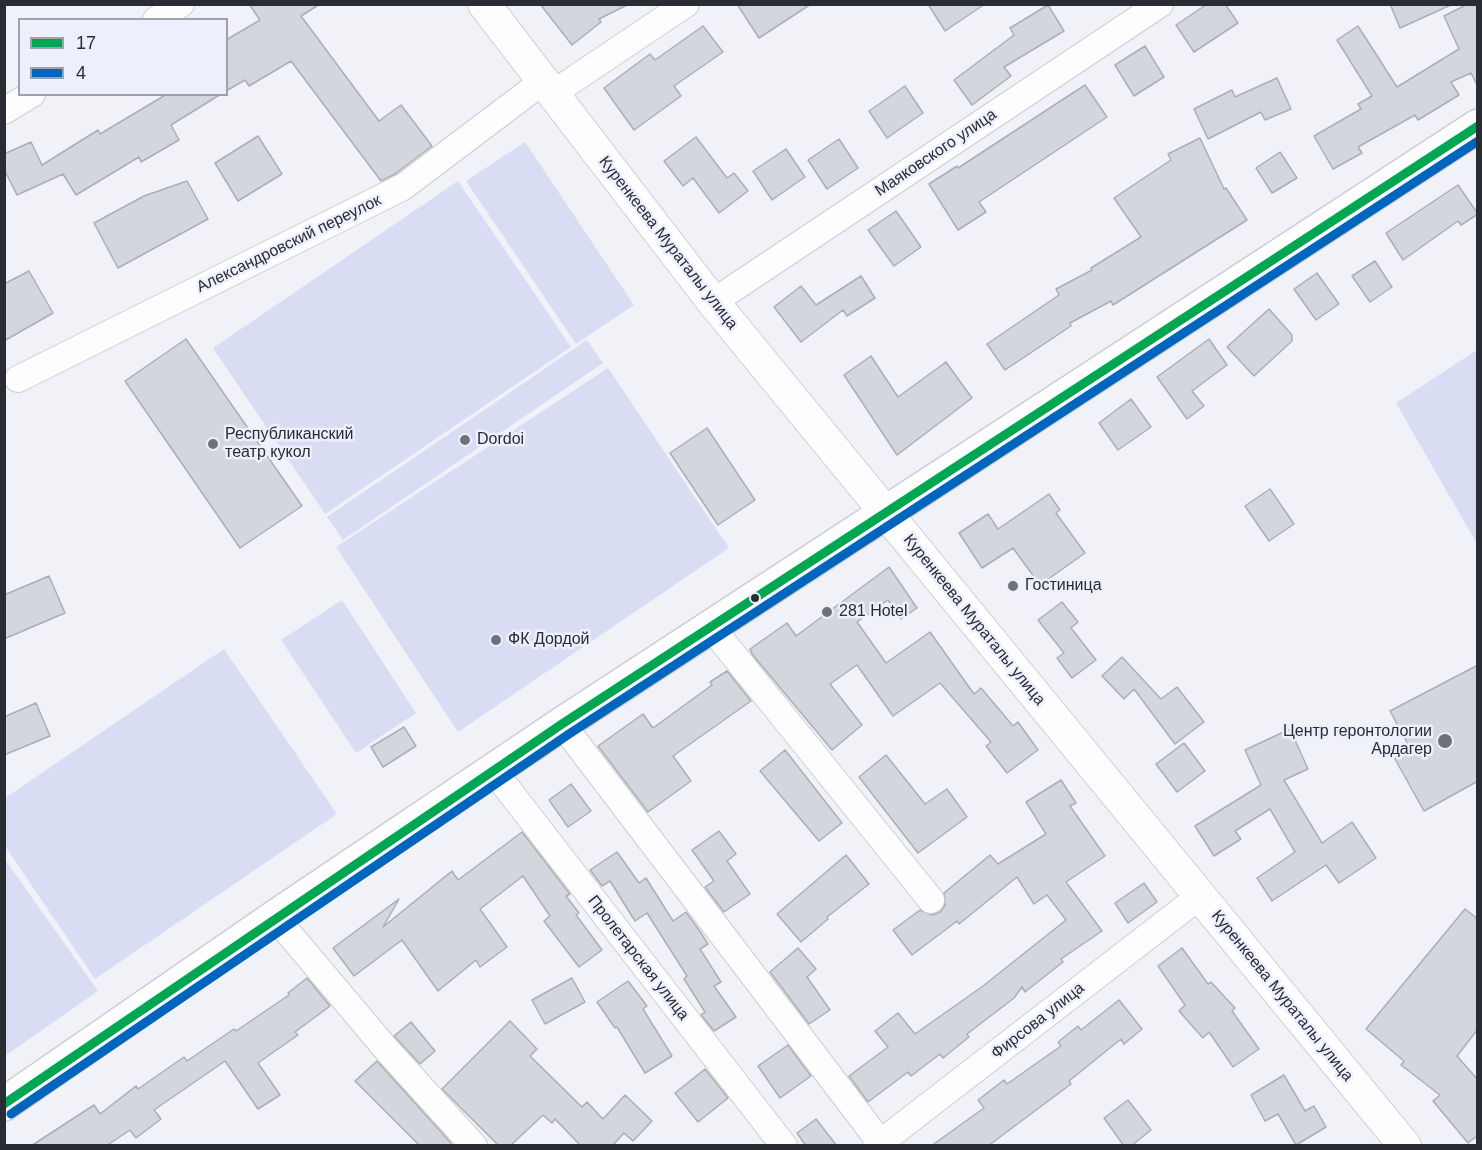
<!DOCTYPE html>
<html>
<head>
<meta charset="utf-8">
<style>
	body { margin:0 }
	#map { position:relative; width:1482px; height:1150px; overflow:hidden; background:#f0f2f8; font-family:Helvetica,sans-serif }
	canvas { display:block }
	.frame { position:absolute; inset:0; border:6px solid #2a2c34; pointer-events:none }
	.legend { position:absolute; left:18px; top:18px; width:210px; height:78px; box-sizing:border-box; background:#edeffc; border:2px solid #9fa1ac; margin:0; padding:8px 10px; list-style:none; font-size:18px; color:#2a2c34 }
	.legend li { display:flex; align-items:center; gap:12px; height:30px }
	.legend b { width:30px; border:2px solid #9fa1ac }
</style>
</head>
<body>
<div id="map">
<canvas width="1482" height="1150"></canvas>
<div class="frame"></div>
<ul class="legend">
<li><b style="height:8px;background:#00a651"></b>17</li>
<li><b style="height:8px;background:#0065bd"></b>4</li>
</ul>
</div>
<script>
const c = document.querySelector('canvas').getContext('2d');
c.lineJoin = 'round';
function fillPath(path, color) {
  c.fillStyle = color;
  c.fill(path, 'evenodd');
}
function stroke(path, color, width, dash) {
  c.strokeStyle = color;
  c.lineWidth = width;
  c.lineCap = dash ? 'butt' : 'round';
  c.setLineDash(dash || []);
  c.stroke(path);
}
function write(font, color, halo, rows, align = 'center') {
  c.font = font + ' Helvetica,sans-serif';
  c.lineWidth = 5;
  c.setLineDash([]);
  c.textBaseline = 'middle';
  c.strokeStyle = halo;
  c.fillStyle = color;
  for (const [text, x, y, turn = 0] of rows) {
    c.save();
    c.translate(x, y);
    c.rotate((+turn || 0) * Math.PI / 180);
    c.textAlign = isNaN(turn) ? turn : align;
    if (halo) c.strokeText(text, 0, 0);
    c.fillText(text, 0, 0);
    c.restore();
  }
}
const green = new Path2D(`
	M525,142l109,163 -58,39 -110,-163z
	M458,181l113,166 -246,167 -112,-166z
	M587,340l16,23 -260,177 -16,-23z
	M1477,350v194l-81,-141z
	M608,368l121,180 -271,184 -122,-185z
	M342,600l74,113 -60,40 -75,-113z
	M224,649l113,165 -242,165 -90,-133v-48z
	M4,858l94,133 -93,65h-1z`);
const building = new Path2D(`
	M249,4h71l-19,12 78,105 22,-16 31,41 -37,28 -14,7 -90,-120 -42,25 -4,-6 -19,11v-51l34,-20z
	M540,4h89l-30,15 2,3 -29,23z
	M737,4h74l-52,34z
	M928,4h57l-40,27z
	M1207,4h18l13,19 -44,29 -18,-27z
	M1390,4h63l-53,24z
	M1468,4h10v83l-7,-14 -20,9 8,13 -41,25 -3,-5 -57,32 4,6 -29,16 -19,-33 47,-27 -3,-5 14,-8 -35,-56 21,-14 39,61 62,-38 -15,-33z
	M1048,5l16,26 -60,36 7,9 -39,29 -18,-25 60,-45 -4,-7z
	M703,26l20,26 -49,34 7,10 -47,34 -30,-42 46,-34 5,6z
	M1145,46l19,31 -30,19 -19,-31z
	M1277,78l14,31 -26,11 -4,-8 -53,27 -14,-30 38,-19 3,7z
	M1085,85l22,32 -128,85 7,10 -28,18 -29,-46 28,-18 1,2z
	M905,86l18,27 -36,25 -18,-27z
	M167,94h54l-50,31 8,15 -38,22 -2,-5 -63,38 -13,-21 -46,21 -13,-26v-15l27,-12 11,23 56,-35 2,4z
	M258,136l24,38 -44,27 -23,-38z
	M696,137l31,41 7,-5 14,18 -29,22 -26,-35 -10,8 -19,-25z
	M1200,138l24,51 2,-1 21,32 -134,85 -2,-4 -41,22 1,3 -66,44 -18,-26 72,-49 -3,-6 36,-19 -1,-2 50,-31 -27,-39 57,-38 -3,-6z
	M839,139l19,29 -31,21 -19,-29z
	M786,149l19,28 -33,23 -19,-29z
	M1280,152l17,26 -25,15 -16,-25z
	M187,181l21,38 -90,49 -24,-45 50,-27z
	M1458,185l20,29 -17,11 -3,-4 -55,39 -17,-27z
	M896,211l25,36 -27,19 -26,-36z
	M1375,261l17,26 -22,15 -18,-26z
	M29,271l24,42 -49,28v-57z
	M1317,273l22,31 -23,16 -22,-31z
	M861,276l14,22 -28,18 -4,-6 -42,32 -27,-35 27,-21 15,19z
	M1269,309l23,26v6l-38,35 -27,-29z
	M186,339l116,167 -62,42 -115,-167z
	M1209,339l18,26 -35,26 12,15 -17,13 -30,-42z
	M871,356l27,41 48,-35 26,36 -75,57 -53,-80z
	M1131,399l20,28 -33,23 -19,-27z
	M707,428l48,72 -37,25 -48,-72z
	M1270,489l24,35 -25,17 -24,-35z
	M1049,494l11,16 -4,3 29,40 -45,32 -27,-37 -31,20 -23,-35 29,-19 10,15z
	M889,567l28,41 -16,11 -13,-19 -31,22 29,41 44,-31 44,62 7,-6 32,38 5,-4 20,28 -31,23 -21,-27 5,-4 -51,-59 -47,33 -36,-51 -27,19 32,41 -30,25 -80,-96 -2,-5 37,-26 9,13z
	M49,576l16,37 -61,26v-44z
	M1062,602l16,20 -7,6 25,32 -24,18 -15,-20 7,-5 -26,-33z
	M1122,657l39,42 16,-12 27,35 -29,22 -41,-55 -10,10 -22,-23z
	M1478,665v116l-54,30 -29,-52 16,-9 -21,-39z
	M727,671l24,30 -78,55 18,25 -43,31 -50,-66 45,-32 10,14 59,-43 -2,-3z
	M36,703l14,33 -46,19v-38z
	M404,727l12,19 -33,21 -12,-20z
	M1290,729l18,40 -24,11 38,63 30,-21 24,36 -37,25 -13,-18 -54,36 -15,-23 38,-26 -25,-43 -35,22 6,8 -27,17 -19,-30 66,-41 -16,-35z
	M1184,743l21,28 -28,21 -21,-28z
	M785,750l57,73 -23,18 -59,-70z
	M886,755l39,49 22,-15 20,28 -49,36 -59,-76z
	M1061,780l15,23 -6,3 35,50 -39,26 36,49 -41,28 2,3 -38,30 -3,-5 -8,11 -47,36 2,3 -26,21 -3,-4 -29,22 -3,-4 -40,30 -19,-26 39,-29 -13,-16 23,-18 17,21 68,-48 83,-66 -19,-25 -13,9 -17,-27 -58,47 -2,-3 -45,34 -19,-25 27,-20 13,5 7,-3 5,-7 -1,-12 46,-38 8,9 48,-30 -20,-32z
	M571,784l20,27 -23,16 -19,-27z
	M719,831l17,23 -9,7 23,33 -26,18 -19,-25 9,-6 -22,-31z
	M522,832l48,62 -4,2 13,17 -3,2 26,35 -23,17 -35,-46 6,-5 -27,-40 -43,33 27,38 -27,20 -4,-7 -38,31 -36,-51 -48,36 -21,-28 66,-49 -16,28 69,-56 6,9z
	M617,852l22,31 7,-5 27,43 13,-9 13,18 9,14 -8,5 21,33 -7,4 22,31 -22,14 -13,-16 4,-3 -21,-33 3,-3 -40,-63 -12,8 -25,-40 -8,5 -12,-16z
	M846,855l23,29 -42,33 1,2 -27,23 -24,-28z
	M1144,883l13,19 -29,21 -13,-20z
	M1465,909l13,10v110l-21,27 21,24v55l-10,8 -35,-42 7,-6 -39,-30 3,-4 -38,-32z
	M798,948l18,21 -9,8 23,33 -21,14 -39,-52z
	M1182,948l26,36 3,-2 24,26 -3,3 27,38 -26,18 -24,-35 -6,6 -24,-27 6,-6 -27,-39z
	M307,978l23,28 -35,26 3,3 -40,28 22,32 -22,14 -33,-48 -71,49 7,9 -25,19 -6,-8 -24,16h-75l63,-41 6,9 36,-28 2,3 46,-32 3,4 47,-32 2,2 53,-36 -1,-2z
	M572,978l13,24 -40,22 -13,-24z
	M628,981l19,25 -4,3 29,47 -27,17 -28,-46 -2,1 -18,-26z
	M1119,1000l23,29 -18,15 -3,-5 -52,42 2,3 -83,62h-57l53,-38 -6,-8 26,-20 3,4 54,-38 -3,-4 20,-16 3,4z
	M510,1021l27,28 -7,7 52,51 5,-5 16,17 22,-24 27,26 -19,20 -9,-8 -12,13h-31l-26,-27 -3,4 -9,-8 -33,31h-11l-57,-57z
	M411,1022l24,29 -15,13 -26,-28z
	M788,1045l23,31 -31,22 -22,-32z
	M377,1061l74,82 -2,3h-29l-65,-65z
	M705,1069l23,29 -30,24 -23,-29z
	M1284,1075l21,36 9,-5 12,21 -30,18 -18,-31 -13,7 -14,-26z
	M1128,1100l23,30 -20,16h-7l-20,-28z
	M816,1119l21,27h-31l-9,-13z`);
const minor = new Path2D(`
	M156,20l25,-16
	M552,94l134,-90
	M4,111l28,-17
	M713,302l447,-298
	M18,379l385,-192 139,-105
	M711,627l220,273
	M562,724l318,418
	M493,770l291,376
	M275,917l112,133 87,96
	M876,1146l324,-250`);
const tertiary = new Path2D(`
	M484,4l229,298 692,844`);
const primary = new Path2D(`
	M4,1104l271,-187 287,-193 916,-598`);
const bus1 = new Path2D(`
	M4,1104l558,-380 916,-598`);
const bus2 = new Path2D(`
	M11,1114l558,-380 909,-593`);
const markers = [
	[465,440,6,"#6f7179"],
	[213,444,6,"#6f7179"],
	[1013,586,6,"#6f7179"],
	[755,598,5,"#2a2c34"],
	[827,612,6,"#6f7179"],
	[496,640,6,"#6f7179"],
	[1445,741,8,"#6f7179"]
];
const streetNames = [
	["Маяковского улица",936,153,-34],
	["Куренкеева Мураталы улица",668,243,52],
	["Александровский переулок",289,244,-26],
	["Куренкеева Мураталы улица",974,620,51],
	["Пролетарская улица",638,958,52],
	["Куренкеева Мураталы улица",1282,996,51],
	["Фирсова улица",1038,1021,-38]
];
const poiNames = [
	["Республиканский",225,435],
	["театр кукол",225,453],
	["Dordoi",477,440],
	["Гостиница",1025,586],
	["281 Hotel",839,612],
	["ФК Дордой",508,640],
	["Центр геронтологии",1432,732,"right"],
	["Ардагер",1432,750,"right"]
];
fillPath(green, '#d8ddf4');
fillPath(building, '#d4d6dd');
stroke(building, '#acaeb4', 1.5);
stroke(minor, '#cdced5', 28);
stroke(tertiary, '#cdced5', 34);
stroke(primary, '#cdced5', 36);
stroke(minor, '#fdfdfe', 26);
stroke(tertiary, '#fdfdfe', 32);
stroke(primary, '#fdfdfe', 33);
stroke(bus1, '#00a651', 9);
stroke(bus2, '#0065bd', 9);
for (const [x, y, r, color] of markers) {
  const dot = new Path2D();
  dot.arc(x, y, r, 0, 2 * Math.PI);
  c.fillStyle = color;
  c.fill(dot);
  stroke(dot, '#edeffc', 2);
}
write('16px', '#2a2c34', '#edeffc', streetNames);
write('16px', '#2a2c34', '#edeffc', poiNames, 'left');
</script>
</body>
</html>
